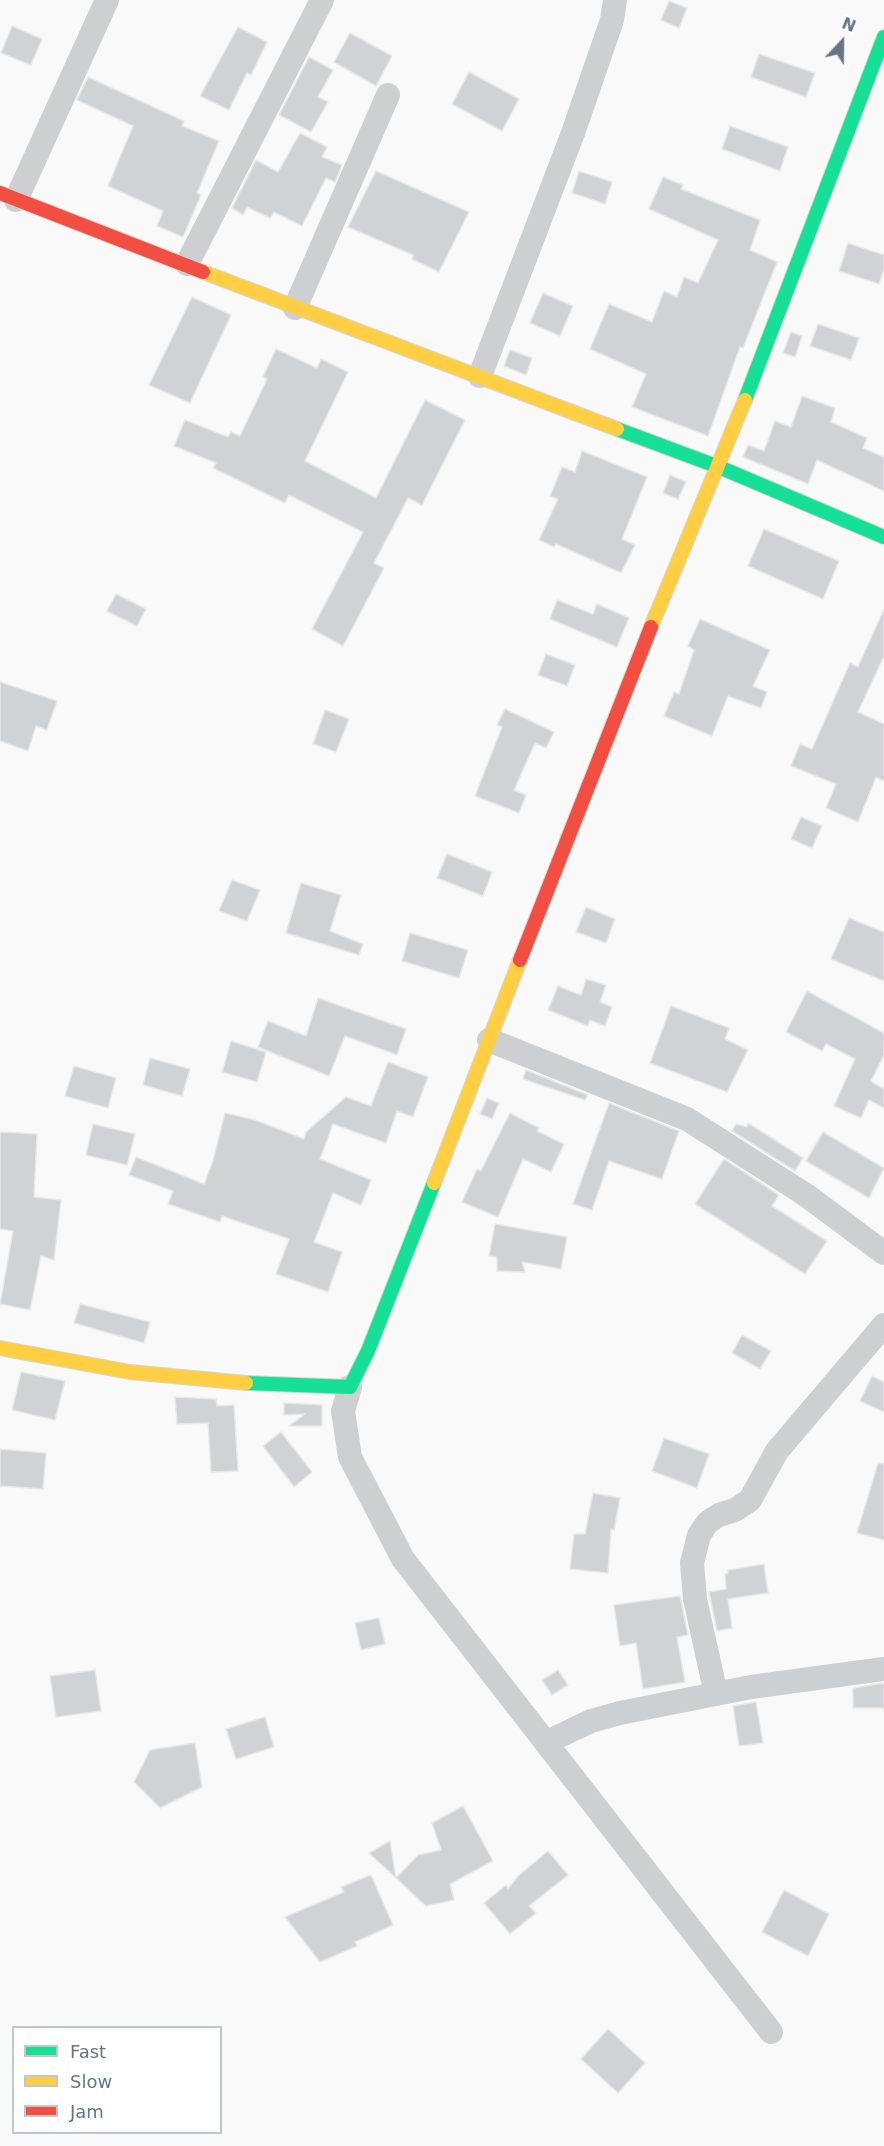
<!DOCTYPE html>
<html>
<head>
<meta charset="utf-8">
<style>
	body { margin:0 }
	#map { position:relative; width:884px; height:2146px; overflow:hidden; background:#f9f9f9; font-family:"DejaVu Sans",sans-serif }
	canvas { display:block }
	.legend { position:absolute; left:12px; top:2026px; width:210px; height:108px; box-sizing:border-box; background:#fff; border:2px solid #c1c8cd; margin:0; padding:8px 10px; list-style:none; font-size:18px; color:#657683 }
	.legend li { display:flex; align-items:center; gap:12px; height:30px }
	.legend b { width:30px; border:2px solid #c1c8cd }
	.north { position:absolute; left:812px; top:12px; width:60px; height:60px; -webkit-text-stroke:4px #fff; paint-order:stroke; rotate:22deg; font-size:16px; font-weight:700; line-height:24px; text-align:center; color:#657683 }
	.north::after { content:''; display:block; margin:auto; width:21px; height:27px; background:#657683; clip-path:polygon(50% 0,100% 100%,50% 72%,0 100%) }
</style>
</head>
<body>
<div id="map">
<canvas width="884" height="2146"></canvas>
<ul class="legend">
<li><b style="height:8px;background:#16e098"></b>Fast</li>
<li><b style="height:8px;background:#ffcf43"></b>Slow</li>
<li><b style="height:8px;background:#f24e42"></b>Jam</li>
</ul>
<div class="north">N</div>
</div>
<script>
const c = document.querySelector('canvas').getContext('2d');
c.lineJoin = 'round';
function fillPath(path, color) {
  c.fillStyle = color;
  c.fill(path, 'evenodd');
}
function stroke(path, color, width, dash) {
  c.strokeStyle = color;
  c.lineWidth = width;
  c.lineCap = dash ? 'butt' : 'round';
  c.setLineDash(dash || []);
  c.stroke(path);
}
const building = new Path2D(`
	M669,1l18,7 -8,20 -18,-8z
	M12,26l30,13 -11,26 -30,-12z
	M238,27l29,15 -16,33 -4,-2 -18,37 -29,-14z
	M350,33l42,23 -16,30 -42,-24z
	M759,54l56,19 -9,24 -55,-20z
	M309,57l24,13 -15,27 10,5 -17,30 -32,-17z
	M469,72l50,27 -17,32 -50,-27z
	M88,77l96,44 -2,5 37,15 -22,52 4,2 -18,42 -26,-11 6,-15 -55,-25 25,-60 -56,-26z
	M730,126l58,21 -8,24 -58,-22z
	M300,133l27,14 -5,10 20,8 -7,17 -9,-4 -24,48 -28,-14 -4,6 -23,-11 -4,8 -11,-7 24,-48 22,12z
	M376,171l93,41 -30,60 -27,-13 1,-4 -65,-28z
	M579,171l33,11 -7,22 -33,-11z
	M663,177l20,8 -2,4 79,31 -10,30 27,12 -34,86 -3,-1 -32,89 -76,-29 14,-33 -56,-25 19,-45 43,18 12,-31 13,6 7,-20 14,6 20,-43 -69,-31z
	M848,243l36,12v14l-5,15 -40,-13z
	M543,293l30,13 -13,30 -30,-13z
	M192,297l39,18 -41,88 -41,-18z
	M818,324l41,14 -8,22 -41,-14z
	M791,332l11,4 -7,21 -12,-4z
	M276,349l41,19 4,-9 27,13 -43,89 71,37 49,-98 40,20 -43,85 -14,-7 -34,65 10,5 -41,78 -31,-17 51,-97 -74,-37 -4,8 -72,-35 3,-5 -42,-17 11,-26 43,17 3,-5 9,4 27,-57 -4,-2z
	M510,350l22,8 -6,17 -22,-9z
	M802,396l33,12 -4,14 36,16 -4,10 21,9v34l-67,-31 -9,24 -65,-27 5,-12 16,6 11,-30 16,6z
	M582,451l65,26 -25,62 13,6 -14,28 -65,-29 -2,3 -15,-7 19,-41 -8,-3 12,-29 13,5z
	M670,475l16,7 -8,17 -15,-6z
	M764,529l75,32 -16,38 -75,-33z
	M116,594l30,15 -9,17 -30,-15z
	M557,600l36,14 4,-10 32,14 -12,29 -67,-28z
	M884,609v47l-26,56 26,12v57l-8,-4 -18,45 -32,-14 10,-24 -45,-18 9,-22 12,5 38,-86 8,4z
	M700,619l70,31 -17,36 14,6 -6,16 -33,-12 -16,40 -48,-20 10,-24 5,2 15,-44 -6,-4z
	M546,654l29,11 -8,21 -29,-11z
	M0,682l57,19 -10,29 -11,-4 -8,25 -28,-10z
	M505,709l49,23 -8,16 -11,-5 -21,47 12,5 -7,18 -44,-17 27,-69 -5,-2z
	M325,710l24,9 -13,33 -23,-8z
	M801,817l21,9 -10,22 -21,-9z
	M447,854l45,18 -9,24 -46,-18z
	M232,880l28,10 -13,31 -28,-10z
	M301,883l40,12 -11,36 33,13 -4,11 -73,-22z
	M586,907l29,12 -9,24 -30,-11z
	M849,918l35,14v49l-53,-22z
	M410,933l58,17 -9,28 -57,-17z
	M586,979l20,6 -6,17 12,5 -7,19 -15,-6 -2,6 -40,-16 10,-24 23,9z
	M807,991l77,42v22l-13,26 13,8v19l-15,-8 -8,18 -27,-12 21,-47 -29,-15 -4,7 -36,-19z
	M318,998l88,31 -9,26 -52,-19 -16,40 -71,-29 10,-26 38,15z
	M671,1006l58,22 -4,11 23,11 -21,42 -77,-29z
	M231,1041l35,11 -9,30 -35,-10z
	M150,1058l40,11 -8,27 -39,-11z
	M388,1062l40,15 -15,40 -16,-6 -11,32 -53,-19 -13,35 51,21 -10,25 -28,-12 -19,49 28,10 -14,40 -52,-18 13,-35 -67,-23 -2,6 -52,-18 5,-13 -44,-16 7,-18 68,27 9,-23 12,-48 30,7 49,19 2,-7 40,-35 25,9z
	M74,1066l42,12 -8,30 -43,-12z
	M526,1070l62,25 -3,5 -62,-21z
	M487,1098l12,5 -7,16 -12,-5z
	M609,1103l70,28 -17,48 -53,-18 -17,49 -19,-6z
	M510,1113l29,15 -2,3 27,13 -13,28 -28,-13 -25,58 -36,-15 15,-33 4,2z
	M748,1123l55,35 -8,13 -63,-40 4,-7 11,3z
	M93,1124l42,10 -8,31 -41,-10z
	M0,1132l37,2 -3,63 27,3 -7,60 -13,-4 -11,54 -30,-6 13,-73 -13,-2z
	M823,1132l61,36 -15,30 -63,-37z
	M724,1159l55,36 -7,11 55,35 -22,33 -110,-70z
	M495,1224l72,13 -6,32 -39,-7 3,10 -28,-1v-14l-8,-1z
	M80,1304l70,18 -6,21 -70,-20z
	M742,1335l29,16 -11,18 -28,-16z
	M21,1372l44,9 -10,39 -43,-10z
	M872,1376l12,6v30l-24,-11z
	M175,1397l41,2 1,7 17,-1 4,66 -27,1 -3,-49 -31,1z
	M284,1403l38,2v21h-33l16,-12 -21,1z
	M281,1432l31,40 -18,15 -31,-41z
	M664,1438l45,16 -12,34 -45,-17z
	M0,1449l46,4 -3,36 -43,-3z
	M878,1463l6,1v76l-27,-7z
	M593,1493l27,5 -6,32 -3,-1 -3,44 -38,-4 4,-35h11z
	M764,1564l4,29 -40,6 4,29 -15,3 -8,-39 17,-3 -1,-15 3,-1v-3z
	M680,1596l8,39 -11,2 8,45 -42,7 -7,-46 -16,3 -6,-41z
	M379,1618l6,26 -24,6 -6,-27z
	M95,1670l6,41 -45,6 -6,-41z
	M558,1670l10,15 -16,10 -10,-15z
	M884,1683v25h-31v-20z
	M756,1702l7,41 -24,3 -6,-40z
	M265,1717l9,30 -38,12 -10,-30z
	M195,1743l7,44 -42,21 -26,-26 16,-32z
	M463,1806l30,55 -43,23 4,16 -28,6 -30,-28 22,-23 23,-5 -9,-27z
	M390,1841l6,37 -27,-25z
	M548,1851l20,24 -39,31 7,7 -26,21 -26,-31 22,-18 2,4 10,-13z
	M371,1875l22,50 -38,17 2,4 -37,16 -35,-45 59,-25 -3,-5z
	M784,1890l45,24 -21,42 -46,-24z
	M608,2029l37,34 -27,30 -37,-34z`);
const street = new Path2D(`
	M16,200l91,-200
	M187,264l135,-264
	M295,308l93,-213
	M480,376l93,-243 39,-113 3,-20
	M489,1040l198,79 119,76 78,58
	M350,1387l-7,24 7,46 53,102 368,473
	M716,1694l-21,-95 -3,-36 7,-28 9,-13 11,-7 16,-5 15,-10 27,-49 107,-126
	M547,1742l44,-21 29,-8 131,-26 133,-18`);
const fast = new Path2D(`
	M745,400l139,-363
	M617,429l102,38 165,70
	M246,1383l104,4 18,-36 66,-168`);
const slow = new Path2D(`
	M203,272l414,157
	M651,627l94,-227
	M434,1183l86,-223
	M0,1348l130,24 116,11`);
const jam = new Path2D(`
	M0,193l203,79
	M520,960l131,-333`);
fillPath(building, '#d0d2d3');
stroke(building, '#e8e8e8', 1.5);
stroke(fast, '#d5d6d7', 16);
stroke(slow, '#d5d6d7', 16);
stroke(jam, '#d5d6d7', 16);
stroke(street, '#cecfd0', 24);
stroke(fast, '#16e098', 14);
stroke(slow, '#ffcf43', 14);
stroke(jam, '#f24e42', 14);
</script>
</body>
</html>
